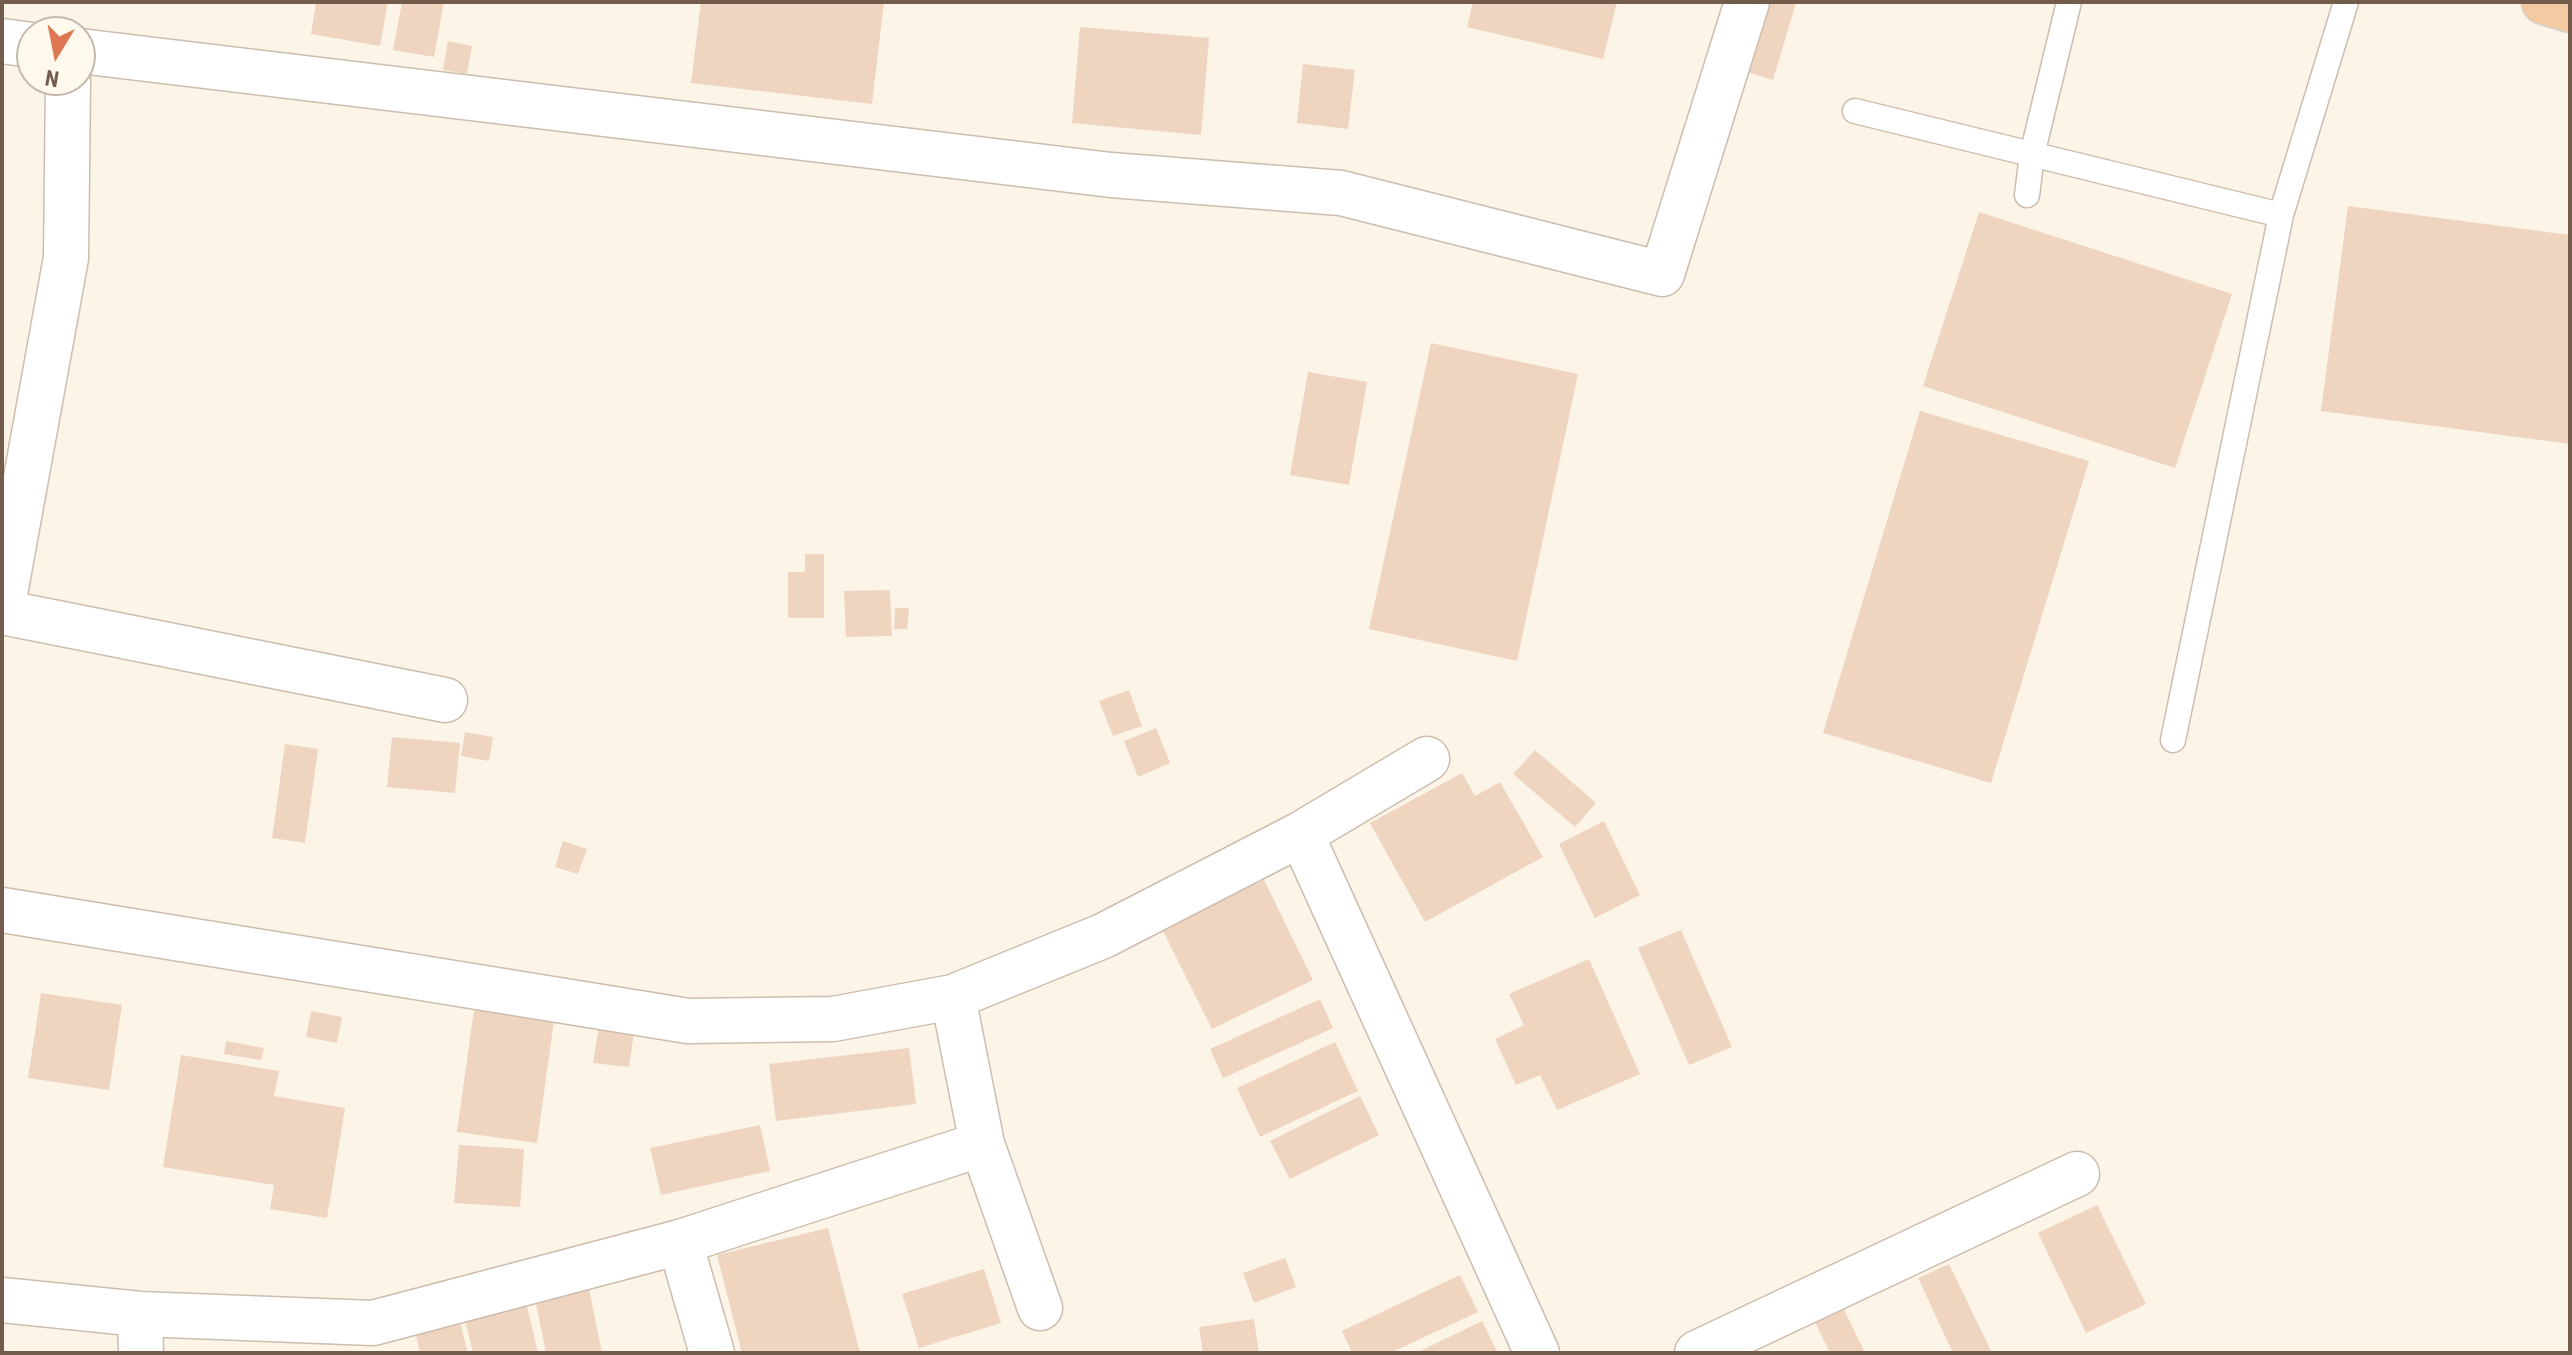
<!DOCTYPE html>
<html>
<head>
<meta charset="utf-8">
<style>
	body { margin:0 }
	#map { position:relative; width:2572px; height:1355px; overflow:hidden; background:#fbf4e7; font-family:"Roboto Condensed",sans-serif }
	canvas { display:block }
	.frame { position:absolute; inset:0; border:4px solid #745c4d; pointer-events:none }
	.north { position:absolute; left:16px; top:16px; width:80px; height:80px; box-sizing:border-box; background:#fef8ed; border:2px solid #c7baad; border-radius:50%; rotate:190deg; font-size:22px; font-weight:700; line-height:32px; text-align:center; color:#745c4d }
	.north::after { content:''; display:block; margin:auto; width:28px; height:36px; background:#de7853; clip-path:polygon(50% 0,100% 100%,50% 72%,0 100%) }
</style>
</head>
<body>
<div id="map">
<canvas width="2572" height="1355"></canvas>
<div class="frame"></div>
<div class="north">N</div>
</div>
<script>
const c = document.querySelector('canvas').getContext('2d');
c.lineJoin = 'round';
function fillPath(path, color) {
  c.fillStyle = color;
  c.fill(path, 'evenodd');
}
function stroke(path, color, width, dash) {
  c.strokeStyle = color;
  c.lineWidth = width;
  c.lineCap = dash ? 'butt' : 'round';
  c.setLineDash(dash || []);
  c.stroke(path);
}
const building = new Path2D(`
	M316,2h72l-8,44 -69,-12z
	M402,2h42l-10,55 -41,-7z
	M701,2h183l-12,102 -181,-21z
	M1473,2h144l-14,57 -136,-32z
	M1758,2l38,1 -23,77 -35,-11z
	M1080,27l129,11 -8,97 -129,-12z
	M448,41l24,5 -5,28 -24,-4z
	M1303,64l52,6 -7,59 -51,-6z
	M2348,206l222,29v209l-249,-33z
	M1979,212l253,82 -57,174 -252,-82z
	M1431,343l147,31 -61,287 -148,-32z
	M1308,372l59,10 -18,103 -59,-10z
	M1920,411l169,50 -98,322 -168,-50z
	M805,554h19v64h-36v-46h17z
	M890,590l2,46 -46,1 -2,-46z
	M895,608h14l-2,21h-13z
	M1129,690l13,36 -29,10 -14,-35z
	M1156,728l14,35 -32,14 -14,-36z
	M465,732l28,5 -4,24 -28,-5z
	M392,737l68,6 -5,50 -68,-6z
	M285,744l33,5 -13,94 -33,-5z
	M1535,750l61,53 -21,24 -62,-53z
	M1462,773l13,23 25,-14 43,75 -118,65 -55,-99z
	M1604,821l36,74 -45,23 -36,-74z
	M563,841l24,8 -9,25 -23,-7z
	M1264,880l49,100 -101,49 -50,-100z
	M1681,930l51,117 -43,18 -51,-117z
	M1589,959l51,115 -83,36 -17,-35 -24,10 -21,-46 29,-14 -15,-31z
	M41,993l81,12 -13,85 -81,-12z
	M1320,999l13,29 -110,50 -13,-29z
	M474,1010l80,11 -17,122 -80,-11z
	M311,1011l31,6 -5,26 -31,-6z
	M599,1027l35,5 -5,35 -36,-4z
	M226,1041l38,7 -3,12 -37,-6z
	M1335,1042l23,49 -98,46 -23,-49z
	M909,1048l7,56 -140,17 -7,-57z
	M181,1055l98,16 -5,25 71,12 -18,110 -57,-9 4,-24 -111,-18z
	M1360,1096l19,39 -89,44 -20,-38z
	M760,1125l10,46 -109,24 -11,-47z
	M459,1145l65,4 -4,58 -66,-4z
	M2097,1205l49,99 -60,29 -48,-100z
	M828,1228l32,125h-118l-25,-98z
	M1285,1258l11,29 -42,16 -11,-30z
	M1949,1264l43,89h-39l-35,-75z
	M984,1269l17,54 -82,25 -17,-54z
	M1460,1275l18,37 -88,41h-38l-10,-22z
	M589,1289l13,64h-56l-11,-54z
	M524,1293l14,60h-65l-11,-45z
	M1837,1295l28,58h-35l-22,-45z
	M457,1311l11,42h-48l-7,-30z
	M1254,1319l5,34h-56l-4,-26z
	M1482,1321l16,32h-82z`);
const service = new Path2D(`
	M1855,111l426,104
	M2027,195l5,-40 37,-153
	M2173,740l108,-525 65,-213`);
const minor = new Path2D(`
	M2,41l30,4
	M80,51l1031,124 230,18 321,81 85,-272
	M2,610l64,-352 2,-178
	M2,612l443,88
	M1301,834l236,519
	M2,910l686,111 145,-2 120,-22 150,-61 198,-102 126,-75
	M953,997l29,147 58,164
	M680,1242l32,111
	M2,1300l138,14 233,9 307,-81 302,-98
	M140,1314l1,39
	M1697,1353l380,-179`);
const trunk = new Path2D(`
	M2544,2l26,8`);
fillPath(building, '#efd5c0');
stroke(service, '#cdbdae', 27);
stroke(minor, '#cdbdae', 47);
stroke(trunk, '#d8d1cd', 47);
stroke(service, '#fff', 24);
stroke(minor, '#fff', 44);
stroke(trunk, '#f4caa2', 44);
</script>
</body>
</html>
